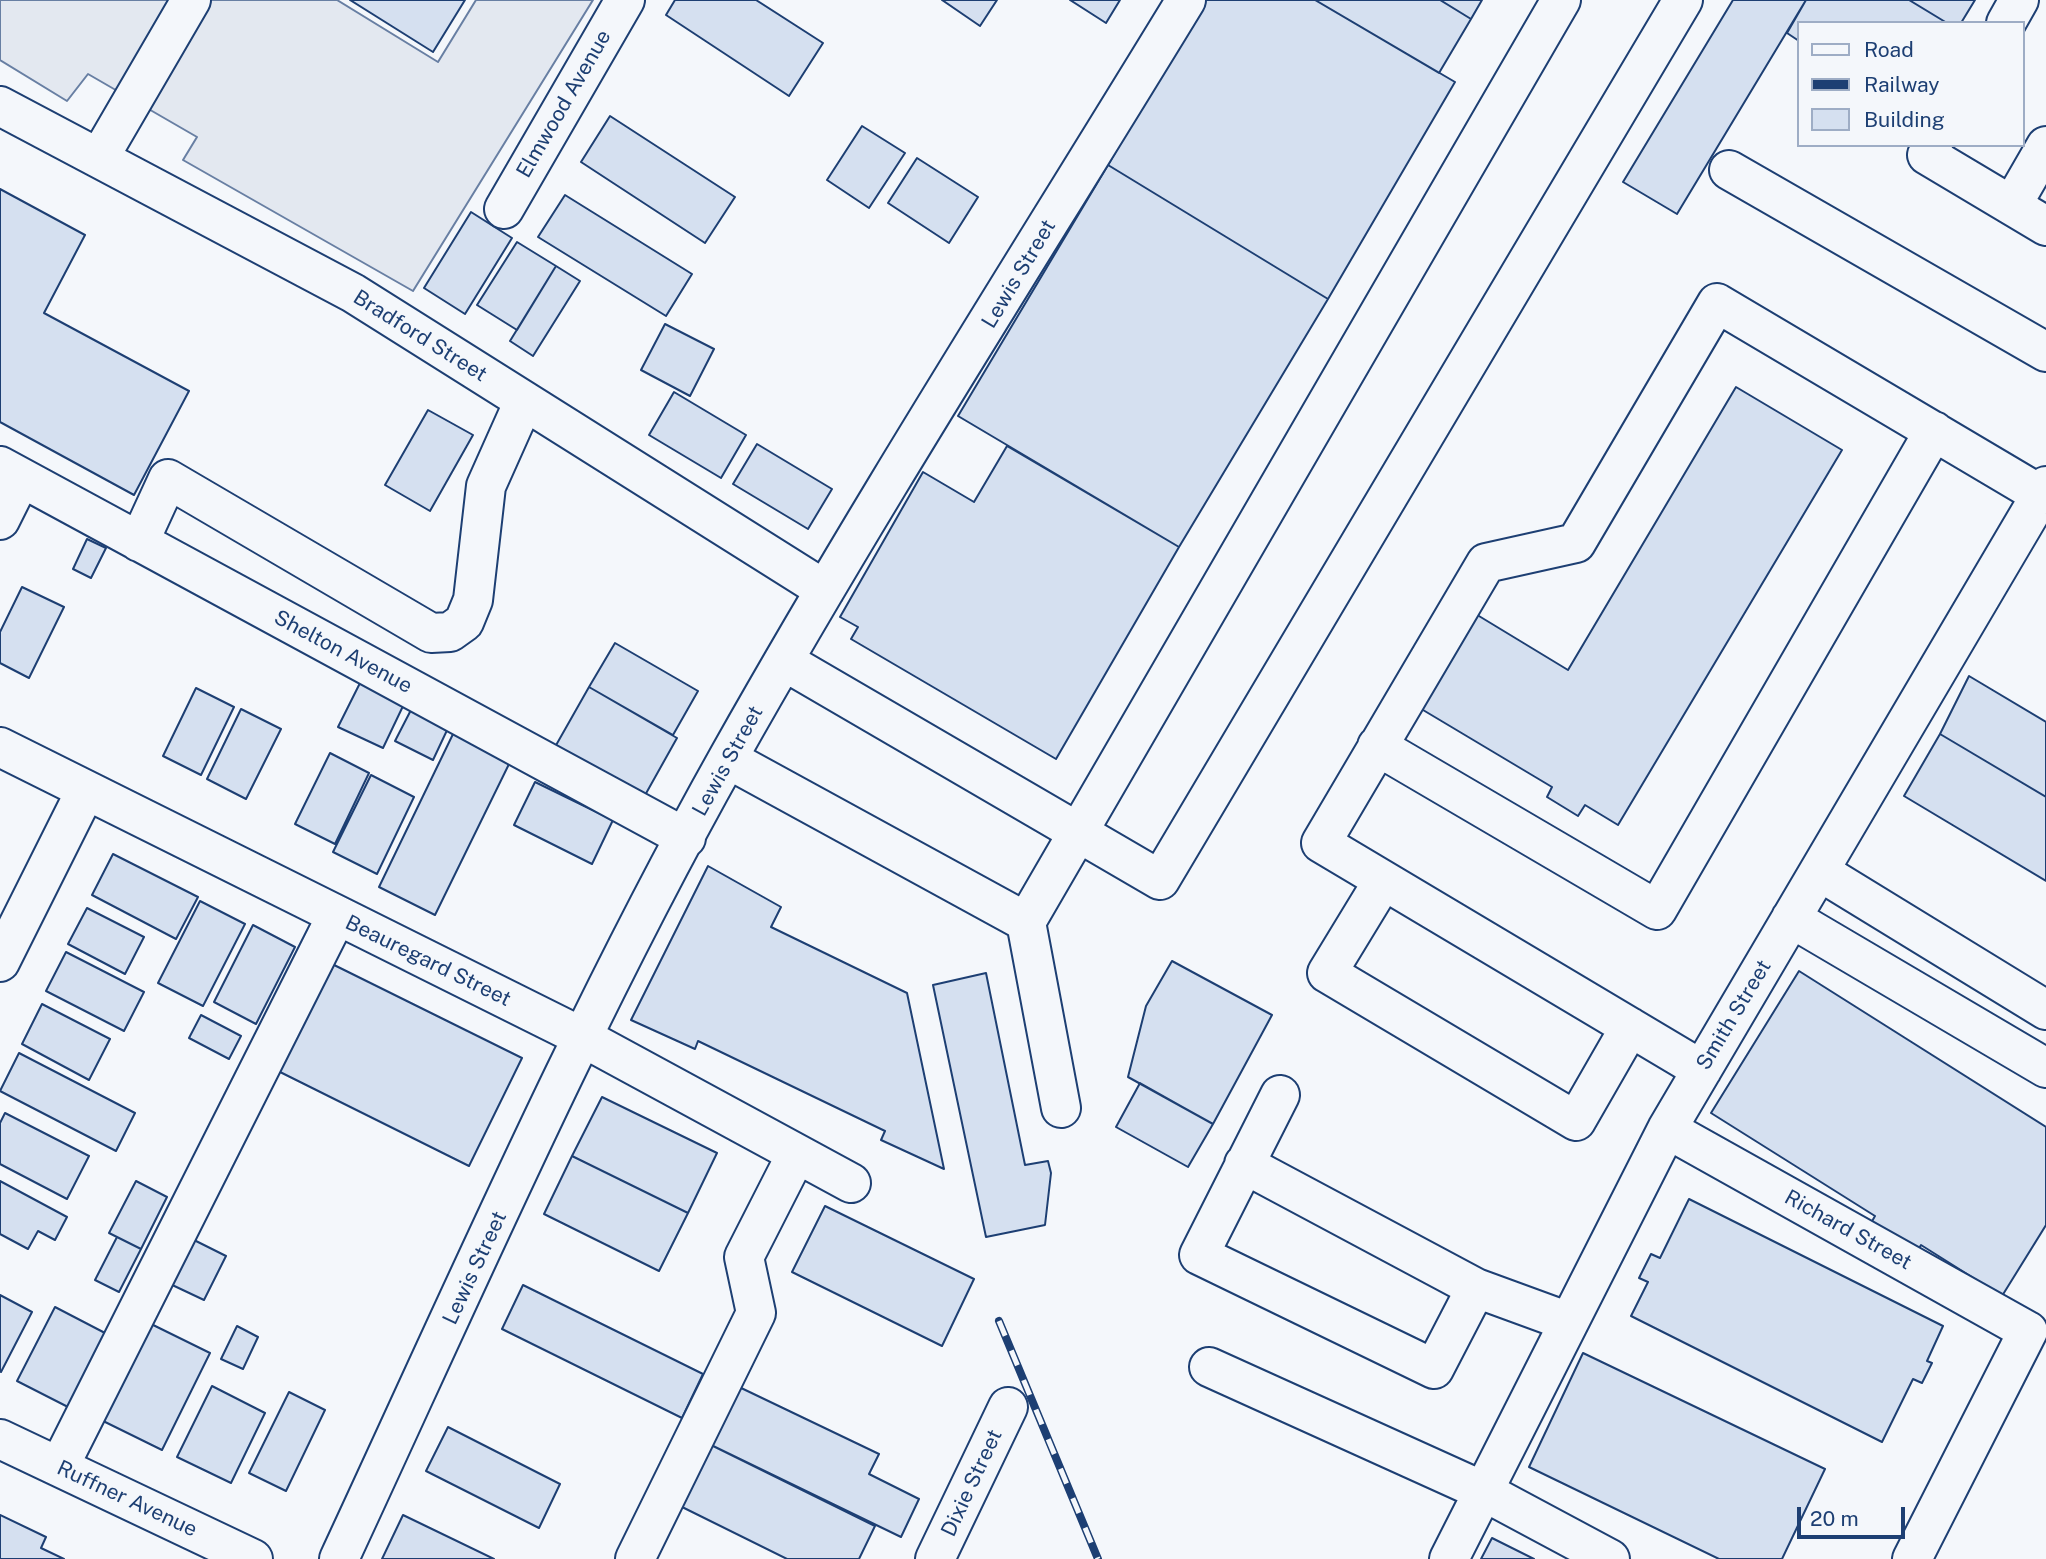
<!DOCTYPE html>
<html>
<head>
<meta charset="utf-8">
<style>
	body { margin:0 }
	#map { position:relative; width:2046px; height:1559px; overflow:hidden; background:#f4f7fb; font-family:"Public Sans",sans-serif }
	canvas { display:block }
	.legend { position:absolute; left:1797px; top:21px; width:228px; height:126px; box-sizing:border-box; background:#f4f7fb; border:2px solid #9eadc5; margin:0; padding:9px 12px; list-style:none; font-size:21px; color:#1d3f73 }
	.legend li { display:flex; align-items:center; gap:14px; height:35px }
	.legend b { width:35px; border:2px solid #9eadc5 }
	.scale { position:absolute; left:1797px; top:1507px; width:108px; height:32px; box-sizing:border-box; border:4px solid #1d3f73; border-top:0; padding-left:9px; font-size:21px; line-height:24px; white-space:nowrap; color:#1d3f73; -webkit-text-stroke:5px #f4f7fb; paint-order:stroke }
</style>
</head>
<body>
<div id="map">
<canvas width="2046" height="1559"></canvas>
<ul class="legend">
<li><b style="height:9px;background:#f4f7fb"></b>Road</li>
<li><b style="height:9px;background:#1d3f73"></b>Railway</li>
<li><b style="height:19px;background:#d5e0f0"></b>Building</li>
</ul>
<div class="scale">20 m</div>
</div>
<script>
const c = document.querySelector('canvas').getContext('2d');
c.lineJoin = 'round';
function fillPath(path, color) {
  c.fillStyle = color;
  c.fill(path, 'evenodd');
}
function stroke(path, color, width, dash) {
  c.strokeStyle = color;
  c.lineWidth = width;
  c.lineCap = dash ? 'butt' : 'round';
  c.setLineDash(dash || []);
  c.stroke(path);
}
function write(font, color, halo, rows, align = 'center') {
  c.font = font + ' "Public Sans",sans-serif';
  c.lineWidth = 5;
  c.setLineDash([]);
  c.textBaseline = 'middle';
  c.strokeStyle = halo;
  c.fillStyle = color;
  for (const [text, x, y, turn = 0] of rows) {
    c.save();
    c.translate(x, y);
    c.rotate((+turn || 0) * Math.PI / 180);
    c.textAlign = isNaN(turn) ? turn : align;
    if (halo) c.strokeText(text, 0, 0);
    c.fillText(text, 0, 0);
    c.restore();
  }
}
const parking = new Path2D(`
	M0,0h337l101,62 38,-62h117l-180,291 -230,-131 14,-23 -109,-63 -21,27 -67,-41z`);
const building = new Path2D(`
	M350,0h115l-32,52z
	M675,0h81l67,43 -34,53 -123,-81z
	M942,0h55l-17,26z
	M1070,0h50l-14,23z
	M1203,0h112l140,82 -127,217 -220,-134z
	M1315,0h125l31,19 -32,54z
	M1440,0h42l-11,19z
	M1733,0h73l-129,214 -54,-32z
	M1806,0h103l38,23h-148v18l-12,-8z
	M1909,0h66l-14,23h-14z
	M610,116l125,81 -30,46 -124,-81z
	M862,126l43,27 -36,55 -42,-28z
	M917,158l61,39 -29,46 -61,-40z
	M1108,165l220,134 -149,248 -221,-131z
	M0,189l85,46 -41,78 145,78 -55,104 -134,-73z
	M565,195l127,79 -26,42 -128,-79z
	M471,212l41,26 -47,76 -41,-26z
	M517,242l39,24 -39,64 -40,-25z
	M556,266l24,15 -47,75 -23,-15z
	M665,324l49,25 -24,47 -49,-26z
	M1736,387l106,63 -224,375 -33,-20 -7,11 -31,-19 5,-10 -134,-80 56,-94 94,57z
	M674,392l72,43 -25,43 -72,-43z
	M428,410l45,25 -43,76 -45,-26z
	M757,444l75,45 -24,40 -75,-45z
	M1007,446l172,101 -123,212 -205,-120 7,-12 -18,-10 83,-145 51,30z
	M87,539l19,9 -15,30 -18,-9z
	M22,587l42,20 -35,71 -29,-15v-31z
	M615,643l83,48 -25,44 -84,-48z
	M1969,676l77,46v75l-106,-63z
	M360,683l44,21 -21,44 -45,-21z
	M589,687l88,51 -33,59 -89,-50z
	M196,688l38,19 -33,68 -38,-19z
	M412,708l37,18 -16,34 -38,-19z
	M241,709l40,20 -35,70 -39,-20z
	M454,732l57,28 -76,155 -56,-28z
	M1940,734l106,63v84l-142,-85z
	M330,753l39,20 -34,71 -40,-20z
	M371,775l43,22 -37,77 -44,-22z
	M535,782l78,38 -21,44 -78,-39z
	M113,854l85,43 -22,42 -84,-44z
	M708,866l73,41 -10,20 136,66 37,176 -63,-29 4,-9 -187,-90 -3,8 -64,-29z
	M200,901l45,23 -42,82 -45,-23z
	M87,908l57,29 -19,37 -57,-30z
	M253,925l42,22 -39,77 -42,-22z
	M66,952l78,40 -20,39 -78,-40z
	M324,960l198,98 -53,108 -197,-98z
	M1172,961l100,54 -59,109 -85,-47 18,-71z
	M1799,971l247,156v98l-44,71 -81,-51 -4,7 -46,-29 4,-7 -164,-103z
	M986,973l39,192 23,-4 3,12 -6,52 -59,12 -53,-252z
	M42,1004l68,35 -21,41 -67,-36z
	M201,1015l40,21 -12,23 -40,-21z
	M19,1053l116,60 -19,38 -116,-60z
	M1140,1083l73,41 -25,43 -72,-40z
	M602,1097l115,56 -29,60 -116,-57z
	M5,1113l84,43 -22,43 -67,-35v-41z
	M572,1156l116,57 -29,58 -115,-57z
	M0,1181l67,36 -12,23 -17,-9 -10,18 -28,-15z
	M136,1181l31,16 -26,52 -32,-16z
	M1689,1199l254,127 -16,35 5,2 -10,20 -9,-4 -31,63 -251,-126 17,-34 -9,-4 12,-24 9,4z
	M825,1206l149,73 -32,67 -150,-74z
	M117,1237l24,12 -22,43 -24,-12z
	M190,1238l36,18 -22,44 -36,-17z
	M523,1285l180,89 -21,44 -180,-89z
	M0,1295l32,17 -31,60 -1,-1z
	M55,1307l50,26 -37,74 -51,-26z
	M145,1321l65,32 -48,97 -65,-32z
	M237,1326l21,11 -15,32 -22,-10z
	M1583,1353l242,116 -43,90h-63l-190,-92z
	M212,1386l53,27 -34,70 -54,-26z
	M737,1386l142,68 -10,20 50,25 -18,38 -192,-93z
	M289,1392l36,18 -39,81 -37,-18z
	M448,1427l112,57 -21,44 -113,-57z
	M705,1442l170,84 -16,33h-72l-113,-56z
	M0,1515l46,22 -5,11 23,11h-64z
	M403,1515l91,44h-112z
	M1492,1538l42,21h-53z`);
const minor = new Path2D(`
	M2006,23l13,-23
	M0,106l353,187 472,297
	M1933,145l-6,10 119,71
	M99,158l92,-158
	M1729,170l317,182
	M2012,205l34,-59
	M504,209l121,-209
	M0,466l686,372
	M0,520l21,-42
	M139,542l29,-63 263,154 19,-1 14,-10 9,-22 13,-114 38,-85
	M784,661l376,219 523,-880
	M1377,746l280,164 277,-479
	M0,747l582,290 269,146
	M728,759l298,163
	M1819,871l227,139
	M1383,881l-56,92 249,148 54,-94
	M1791,918l255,150
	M0,962l86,-172
	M1702,1070l-381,-227 165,-280 90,-20 141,-240 324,192
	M1280,1095l-81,160 235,114 42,-81
	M1061,1108l-35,-186 535,-922
	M1667,1129l361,202
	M1244,1164l232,124 93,34
	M1209,1367l274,124 127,68
	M0,1439l253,120
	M59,1467l278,-552
	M339,1559c125,-269 244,-543 390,-803 144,-256 304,-505 457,-756
	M635,1559l121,-246 -12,-56 52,-102
	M935,1559l73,-152
	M1449,1559l218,-430 379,-643
	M1912,1559l116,-228`);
const rail = new Path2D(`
	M999,1321l99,238`);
const streetNames = [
	["Elmwood Avenue",564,104,-60],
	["Lewis Street",1019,274,-59],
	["Bradford Street",420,336,32],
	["Shelton Avenue",343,652,28],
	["Lewis Street",728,761,-61],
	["Beauregard Street",428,961,26],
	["Smith Street",1734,1015,-59],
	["Richard Street",1848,1230,29],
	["Lewis Street",475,1268,-65],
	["Dixie Street",972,1483,-65],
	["Ruffner Avenue",127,1499,25]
];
fillPath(parking, '#e3e8f0');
stroke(parking, '#687fa3', 2);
fillPath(building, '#d5e0f0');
stroke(building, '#1d3f73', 2);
stroke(minor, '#1d3f73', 42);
stroke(minor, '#f4f7fb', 38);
stroke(rail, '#1d3f73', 8);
stroke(rail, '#f4f7fb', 5, [16]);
write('21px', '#1d3f73', '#f4f7fb', streetNames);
</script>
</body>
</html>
